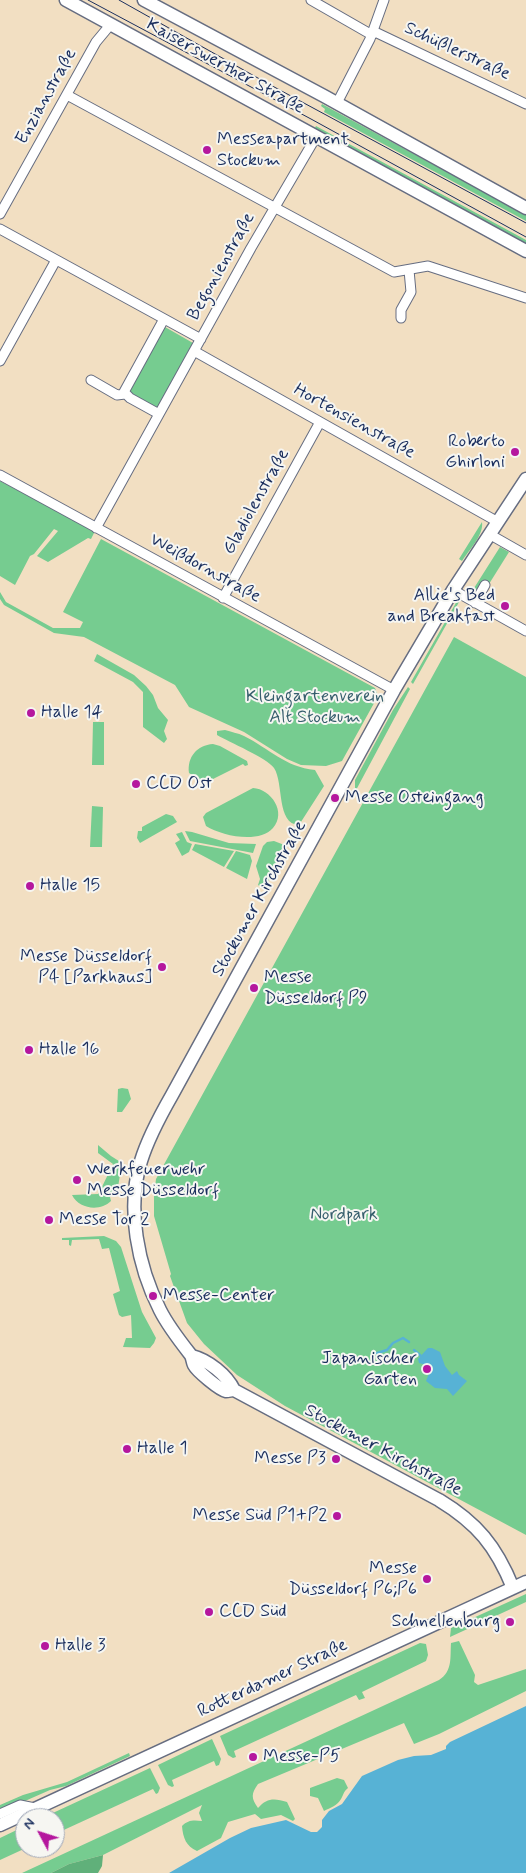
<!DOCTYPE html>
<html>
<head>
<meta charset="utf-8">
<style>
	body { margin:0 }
	#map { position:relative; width:526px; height:1873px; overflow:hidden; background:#f2dfc2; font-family:Mynerve,sans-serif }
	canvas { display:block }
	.north { position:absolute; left:15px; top:1808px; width:50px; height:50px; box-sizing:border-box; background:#f6f6f2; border:1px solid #9ea6b7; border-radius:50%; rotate:310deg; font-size:14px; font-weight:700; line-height:20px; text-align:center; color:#1b2f5e }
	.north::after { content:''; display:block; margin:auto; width:18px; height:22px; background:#b5179e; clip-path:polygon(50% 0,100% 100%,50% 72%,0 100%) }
</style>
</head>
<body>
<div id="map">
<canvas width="526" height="1873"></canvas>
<div class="north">N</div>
</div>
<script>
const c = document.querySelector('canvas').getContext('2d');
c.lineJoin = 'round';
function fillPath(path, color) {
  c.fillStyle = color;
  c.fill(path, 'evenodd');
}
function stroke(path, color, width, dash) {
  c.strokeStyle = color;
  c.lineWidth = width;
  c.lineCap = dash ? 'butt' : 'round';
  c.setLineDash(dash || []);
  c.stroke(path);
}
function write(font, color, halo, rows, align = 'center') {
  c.font = font + ' Mynerve,sans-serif';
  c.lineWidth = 4;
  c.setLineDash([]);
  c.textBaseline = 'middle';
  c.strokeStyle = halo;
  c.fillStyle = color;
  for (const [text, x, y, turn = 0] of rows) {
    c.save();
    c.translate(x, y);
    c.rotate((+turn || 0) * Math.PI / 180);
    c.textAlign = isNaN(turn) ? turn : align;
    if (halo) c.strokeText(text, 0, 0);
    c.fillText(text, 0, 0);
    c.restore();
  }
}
const green = new Path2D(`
	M322,104l204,111v6l-202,-109 1,-3 -4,-3z
	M316,126l210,114v5l-212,-115z
	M165,327l28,16 -36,65 -29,-16z
	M0,481l95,50 -4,8 -3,-1 -40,24 -11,-6 21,-25 -4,-2 -20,25 -4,2 -15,29 -15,-9z
	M482,522c2,13 -13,28 -20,39l-3,-2z
	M101,539l274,149 3,8 -36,65 -16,5 -25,-1 -14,-6 -43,-27 -55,-25 -14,-22 -91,-48 -30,-4 -50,-28 -4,-6v-7l6,10 47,26h27l3,-6 -20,-10z
	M500,547l9,5 -20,32h-4l-11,11 -5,1z
	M457,601l2,1 -46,82 -2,-2z
	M454,637l72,40v858l-241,-129 -48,-31 -33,-31 -17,-21 -17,-47 1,-2 -17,-58v-21l2,-16z
	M97,654l37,21 12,11 7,9 5,13 10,12 -4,11 3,8 -3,4 -21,-16v-35l-10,-10 -39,-21z
	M408,687l2,2 -55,103v-12l38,-70z
	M93,722h11v43h-12z
	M225,730c6,2 13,3 19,6 26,13 41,31 71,34l9,16 -25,39c-23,-1 -15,-42 -25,-57 -7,-10 -45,-26 -57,-33v-4z
	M213,744l7,2 27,15 1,4 -3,1 -2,-2 -36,18 -6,-1 -12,-8c-2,-16 8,-28 24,-29z
	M253,788c18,1 34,24 20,40 -14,16 -51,8 -67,-2l-3,-9 3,-4z
	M92,806l11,1 -1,40h-12z
	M166,814l7,2 4,6 -37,21 -3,-5 1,-7h4v-4z
	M185,831l7,1 37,11 27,1 -3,9 -63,-12z
	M182,832l5,10 5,2 -3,8 -7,4 -7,-13 5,-3 -4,-6z
	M274,841l13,5 -23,43 -6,-4 2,-6 -4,-13 7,-20 4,-4z
	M195,844l39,7 -10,16 -32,-17z
	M236,851l14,4 2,6 -5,18 -21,-11z
	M122,1088l6,1 3,10 -9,13h-5l1,-23z
	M98,1145l13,11 11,7 -4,24 -8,10 1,4c-11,11 -32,8 -39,-6l26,-1 2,-3 13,-27 -15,-11z
	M104,1236l12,5 5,6 21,65 14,26 -2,5 -4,5 -27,-1 3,-9h6l-1,-23 -9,2 -3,-2 -6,-21 7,-3 -11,-43 -7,1 -3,-10 -27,1 -1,6 -2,-1v-5h-7v-2z
	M526,1594v8l-76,35 1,-9z
	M459,1641l16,34 -1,7 4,3 48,-16v22l-87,43 -25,10 -10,-21 -146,61c-7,10 -7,14 0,24 9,-10 16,-10 29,-6l8,17 -2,2 -12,-6 -20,4 -6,-5 -27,8 -7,16 -24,13c-11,-5 -14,-13 -15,-25 6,-6 11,-6 20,-5l-3,-8 3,-8 -99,50 -34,9 -18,9h-29l417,-193c14,-9 11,-23 12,-37z
	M420,1643l6,1 2,11 -2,6 -64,31 3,6 -6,2 -3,-5 -122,56 2,6 -3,1 -5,-3 -8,-19z
	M212,1739l9,20 -2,6 -3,1 -2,-5 -42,19 2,6 -2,1 -4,-2 -10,-20z
	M129,1753l1,3 -64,30 -16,4 -50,22v-7l23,-10 44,-13z
	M150,1768l10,20 -2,5 -2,1 -3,-5 -98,45v-16h-13z
	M337,1778l7,2 4,8c-5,4 -4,6 -7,11 -3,6 -11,9 -17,12l-6,-13 -8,-2v-8z
	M25,1826l1,22 -26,12v-22z`);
const forest = new Path2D(`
	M103,1855l-1,11 -4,7h-47l18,-9z`);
const water = new Path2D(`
	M428,1348h4l8,4 5,14 7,9 5,-4 2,4 8,6 -14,15 -6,-7 -12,-1 -9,-7 4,-10v-5l-11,-3 -1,-4z
	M526,1706v167h-357l61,-35 21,-10 35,-8 25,12h6l5,-5v-7l7,-9 13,-7 20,-28 36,-16 16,-4 17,-1 15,-6v-3l4,-4z`);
const stream = new Path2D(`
	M414,1350l7,6
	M374,1354l13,-4 6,-7 10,-5 6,4`);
const street = new Path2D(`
	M311,0l61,35
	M373,31l153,73
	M67,95l327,177 34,-6 98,32
	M337,103l33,-64 14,-39
	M0,214l96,-172 15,-18
	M0,229l201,110
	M401,318v-8l10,-18 -2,-22
	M194,351l304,171
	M0,361l56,-101
	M91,380l26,15 8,-1
	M159,414l-29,-16 -6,-6 40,-73
	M0,475l394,215
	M96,528l155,-280 65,-111
	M489,534l37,21
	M453,590l73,41
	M223,598l97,-176
	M475,603l10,-18
	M0,1814l20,-9 15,3`);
const secondary = new Path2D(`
	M66,0l460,251
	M144,0l180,96 202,112
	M192,1356c16,4 35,19 42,34
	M513,1588c-17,-42 -36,-65 -74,-88l-205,-110c-3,0 -5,1 -8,1 -6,-1 -29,-20 -32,-26 -2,-4 -1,-7 -4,-11 -11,-14 -22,-28 -30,-44 -22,-43 -34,-102 -19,-149 7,-23 19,-45 31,-66l222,-405 59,-100 73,-111
	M0,1825l526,-243`);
const tram = new Path2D(`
	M88,0l223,119 215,118
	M119,0l146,82 261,141`);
const markers = [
	[207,150,5,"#b5179e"],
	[515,452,5,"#b5179e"],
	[505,606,5,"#b5179e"],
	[31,713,5,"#b5179e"],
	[136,784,5,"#b5179e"],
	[335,798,5,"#b5179e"],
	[30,886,5,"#b5179e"],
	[162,967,5,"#b5179e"],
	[254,988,5,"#b5179e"],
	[29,1050,5,"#b5179e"],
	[77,1180,5,"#b5179e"],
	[49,1220,5,"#b5179e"],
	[153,1296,5,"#b5179e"],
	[427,1369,5,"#b5179e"],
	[127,1449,5,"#b5179e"],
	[336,1459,5,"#b5179e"],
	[337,1516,5,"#b5179e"],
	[427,1579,5,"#b5179e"],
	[209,1612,5,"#b5179e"],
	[510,1622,5,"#b5179e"],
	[45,1646,5,"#b5179e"],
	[253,1757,5,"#b5179e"]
];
const streetNames = [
	["Schüßlerstraße",457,52,25],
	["Kaiserswerther Straße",225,67,29],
	["Enzianstraße",47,97,-61],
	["Begonienstraße",222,267,-61],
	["Hortensienstraße",354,422,29],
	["Gladiolenstraße",257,502,-61],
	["Weißdornstraße",205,569,29],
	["Stockumer Kirchstraße",260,899,-61],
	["Stockumer Kirchstraße",383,1451,28],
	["Rotterdamer Straße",273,1679,-25]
];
const poiNames = [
	["Messeapartment",217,140],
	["Stockum",217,161],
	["Roberto",505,442,"right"],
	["Ghirloni",505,463,"right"],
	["Allie's Bed",495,596,"right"],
	["and Breakfast",495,617,"right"],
	["Halle 14",41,713],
	["CCD Ost",146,784],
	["Messe Osteingang",345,798],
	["Halle 15",40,886],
	["Messe Düsseldorf",152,957,"right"],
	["P4 [Parkhaus]",152,978,"right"],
	["Messe",264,978],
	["Düsseldorf P9",264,999],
	["Halle 16",39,1050],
	["Werkfeuerwehr",87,1170],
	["Messe Düsseldorf",87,1191],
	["Messe Tor 2",59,1220],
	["Messe-Center",163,1296],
	["Japanischer",417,1359,"right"],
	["Garten",417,1380,"right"],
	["Halle 1",137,1449],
	["Messe P3",326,1459,"right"],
	["Messe Süd P1+P2",327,1516,"right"],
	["Messe",417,1569,"right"],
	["Düsseldorf P6;P6",417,1590,"right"],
	["CCD Süd",219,1612],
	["Schnellenburg",500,1622,"right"],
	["Halle 3",55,1646],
	["Messe-P5",263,1757]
];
const parkNames = [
	["Kleingartenverein",315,697],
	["Alt Stockum",315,718],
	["Nordpark",344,1215]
];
fillPath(green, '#76cc90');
fillPath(forest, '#60b07a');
fillPath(water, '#57b2d5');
stroke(stream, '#57b2d5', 2.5);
stroke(street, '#666d81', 11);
stroke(secondary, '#666d81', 15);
stroke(street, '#fff', 9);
stroke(secondary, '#fff', 12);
stroke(tram, '#1b2f5e', 1);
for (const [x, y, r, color] of markers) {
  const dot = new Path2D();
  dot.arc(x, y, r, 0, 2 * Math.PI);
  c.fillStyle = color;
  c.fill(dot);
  stroke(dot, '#f6f6f2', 2);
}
write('18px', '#1b2f5e', '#f6f6f2', streetNames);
write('18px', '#1b2f5e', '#f6f6f2', poiNames, 'left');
write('18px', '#365e6d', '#f6f6f2', parkNames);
</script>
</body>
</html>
